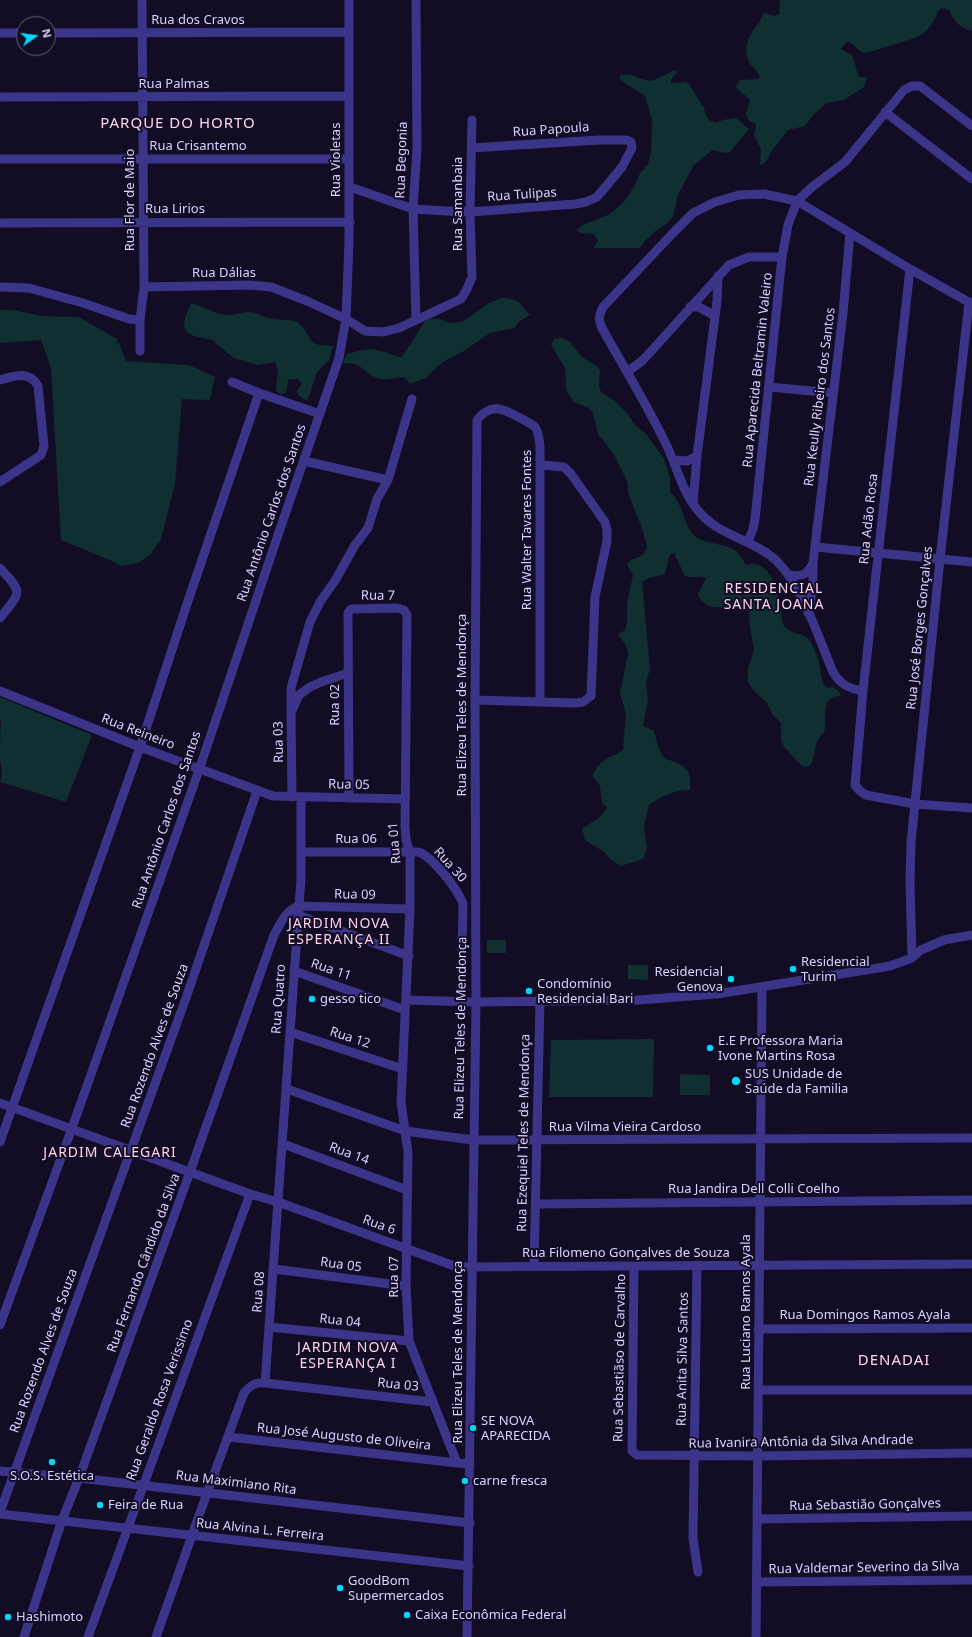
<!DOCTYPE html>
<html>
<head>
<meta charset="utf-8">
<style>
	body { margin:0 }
	#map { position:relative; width:972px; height:1637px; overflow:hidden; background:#120d25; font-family:"Noto Sans",sans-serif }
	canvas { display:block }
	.north { position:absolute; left:16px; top:16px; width:40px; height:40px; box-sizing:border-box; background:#120d25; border:1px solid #625b7c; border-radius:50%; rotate:76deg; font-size:11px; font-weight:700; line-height:16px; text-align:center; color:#d9d1ff }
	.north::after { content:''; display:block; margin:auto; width:14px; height:18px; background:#00d6fc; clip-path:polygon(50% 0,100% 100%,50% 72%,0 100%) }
</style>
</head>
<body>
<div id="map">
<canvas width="972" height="1637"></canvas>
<div class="north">N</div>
</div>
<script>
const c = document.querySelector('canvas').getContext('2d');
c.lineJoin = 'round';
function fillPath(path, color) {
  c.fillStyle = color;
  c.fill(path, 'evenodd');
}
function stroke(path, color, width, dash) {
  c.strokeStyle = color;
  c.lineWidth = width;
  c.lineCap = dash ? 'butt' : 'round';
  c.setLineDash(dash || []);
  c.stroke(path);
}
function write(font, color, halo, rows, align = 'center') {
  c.font = font + ' "Noto Sans",sans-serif';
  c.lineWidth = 4;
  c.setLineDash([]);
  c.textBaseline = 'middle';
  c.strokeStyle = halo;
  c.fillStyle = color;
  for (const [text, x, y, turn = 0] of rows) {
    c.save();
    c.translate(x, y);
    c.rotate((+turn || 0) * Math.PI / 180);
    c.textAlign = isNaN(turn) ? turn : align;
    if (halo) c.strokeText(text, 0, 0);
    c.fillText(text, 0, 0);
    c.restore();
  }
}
const green = new Path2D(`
	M780,0h192v31c-13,-4 -18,-9 -23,-21l-7,-2 -4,3c-3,11 -10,20 -20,26l-52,16 -5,-1 -11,-10h-4l-5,7 11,6 7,22h8l-3,10 -20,13 -17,3 -13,11 -9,12 -17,4 -9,12 -7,8 -3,7 -7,8 -2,-1 1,-14 -7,-15 2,-11 -7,-3 -3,-8 4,-12c-4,-8 -12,-8 -14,-15l4,-6 17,-1 3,-2c-2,-6 -8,-9 -11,-15 -9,-21 7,-32 15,-49l11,3 4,-2z
	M675,70l2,2 -6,8v3l14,-1 4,2 15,24 2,8 3,4 6,3 8,-3 13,-2 13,11 -19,23 -5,1 -13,-3 -19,16 -15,29 -5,22 -6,7 -13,8 -10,10 -4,6h-46l4,-8 -4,-6 -13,-1 -5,-3 9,-6 25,-10 13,-11 12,-18 5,-12 8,-9 3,-11 1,-33 -7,-24 -26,-17 1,-3c11,-5 21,5 32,5z
	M502,298c17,0 18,6 28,17l-12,7 -3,6 -25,5 -26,18 -18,9 -8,6 -12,12 -16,6 -5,-7c-9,-1 -19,5 -28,1 -14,-5 -15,-17 -33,-14l-1,-1 3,-8c12,-4 22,-8 34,-4 8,1 14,6 22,6l25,-39 12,1 11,4 12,-1 27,-19z
	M191,303c11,3 25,11 35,12 8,1 16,-3 24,-3 5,0 10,3 15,5 9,3 20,2 30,4 9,3 11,15 18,21 5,5 16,2 23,5l-4,1 -2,11 -13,13 -9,27 -3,1 -7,-5 -1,-4 5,-7 -4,-5 -10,1 -1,10 -2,3 -4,1 -4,-2 -1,-5 2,-15 -2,-10 -19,3 -23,-7 -22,-18 -18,-4 -6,-3 -4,-6 1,-9z
	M0,310h12l30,6 37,1 38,22 9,22 63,4 26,12 -5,23 -28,-1 -7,85 -14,55 -11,16 -12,8 -17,3 -9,-5 -51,-21 -10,-172 -10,-28 -41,3z
	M562,338l7,3 13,16 16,10 2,4 -1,15 2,6 14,9 11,11 10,14 10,8 18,25 6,18v15c14,11 12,33 26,45 3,3 8,4 12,5 19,5 27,2 38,23 25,-7 31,26 35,44 1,4 0,11 2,15 6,11 22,8 28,18 3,6 6,14 8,20 2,9 1,20 8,26l7,-1 7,7c-4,5 -10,2 -13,7 -5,8 -2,20 -3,28 -1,6 -7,8 -8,13 -3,8 -2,16 -7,24l-7,1 -19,-20 -3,-6v-18l-8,-8 -6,-12 -14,-13 -5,-8v-13l6,-19 -4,-23 -1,-16c-4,-1 -8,-3 -12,-3 -14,-1 -34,3 -39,-14l8,-16c-8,-3 -14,1 -21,-2l-11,-23h-2l-3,4 -4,17 -16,4 -7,4 8,87 -4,13 2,18 -5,26 10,4c4,8 5,23 13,29 2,1 7,2 9,3 14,5 17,14 15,28 -16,0 -28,6 -41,15l-5,21 3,22 -4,11 -22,7 -10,-6 -7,-8 -19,-12 -3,-11 19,-13 6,-9 -5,-4 -2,-17 -7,-9v-3c4,-8 11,-15 19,-18 5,-2 8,-3 11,-7l3,-35 -6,-21 8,-39 -2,-8 -8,-12 7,-4 2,-7v-19l6,-29 -6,-10 4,-5 12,-5 4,-8 -5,-19 -13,-32 -2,-15 -14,-28 -15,-19 -5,-21 -4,-5 -15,-6 -6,-8 -2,-6 -1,-20 -14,-23 3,-6z
	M0,697l92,38 -26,67 -66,-20c4,-13 1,-12 0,-24 0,-12 0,-26 1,-38l-1,-1z
	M487,940h19v13h-19z
	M628,965h20v15l-20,-1z
	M654,1039l-1,58h-104l2,-57z
	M680,1074l30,1v20h-30z`);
const minor = new Path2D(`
	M0,33h24
	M48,33l300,-1
	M0,97l349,-1
	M885,112l87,67
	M0,159h349
	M350,187l63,22 33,2 24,1 105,-8 11,-2 11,-5 25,-30 10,-19 -1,-6 -4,-2h-28l-128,8
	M0,223l350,-1
	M910,269l-47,422 -8,94 5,6 6,4 49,9 57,4
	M0,287l29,1 54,15 46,16 11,1
	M144,287l106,-2 21,2 36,14 39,18 19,12 18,1 16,-4 62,-29 6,-10 5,-12 -2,-65 2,-92
	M690,307h9l16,9
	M416,320l-3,-111 4,-61 -1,-148
	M140,351v-31l4,-33 -2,-287
	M627,372l15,-11 13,-14 74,-82 20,-8h33
	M0,380c14,-4 29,-10 38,6l6,60 -3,9 -41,27
	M232,382l27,11 61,21
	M769,387l64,6
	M674,460l13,1 10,-5
	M304,461l84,19
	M693,503l4,-47 20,-155 1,-25
	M748,542l5,-13 2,-10 27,-262 6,-32 9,-24 15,-14 33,-25 59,-72 8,-4h8l52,40
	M816,547l156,15
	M0,568c24,26 21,23 0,50
	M789,575c13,2 18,0 24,-12
	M808,613l5,-26v-24l30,-250 7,-80
	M0,691l140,56 133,49 132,3
	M863,691c-15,-3 -22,-6 -30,-19 -15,-35 -32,-92 -62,-116 -25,-19 -55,-21 -75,-48 -15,-19 -20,-45 -31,-66 -19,-39 -42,-76 -63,-114 -4,-8 -3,-13 1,-21l70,-74 20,-20 22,-11 24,-7 25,-1 33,7 113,68 62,35
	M475,700l100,3 8,-1 8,-6 4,-99 12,-56v-11l-2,-8 -34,-48 -7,-7 -23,-2
	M291,713v-25l19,-66 10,-20 16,-23 19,-34 13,-17 9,-29 11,-19 24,-81
	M292,797l-1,-84 8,-18 11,-8 11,-5 27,-9
	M349,798l-1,-185 3,-4 46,-1 7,2 3,5 -2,211 1,14 4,13v56l-9,193 7,51 -2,133 3,55 48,122 13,1
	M302,852h117c14,6 39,37 44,52l-2,97
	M298,915l111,41
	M912,958l-2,-76 1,-40 29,-283 29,-257
	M294,971l111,39
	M406,1000l70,2 162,-2 79,-6 173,-28 22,-8 9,-8 23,-10 28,-5
	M290,1032l113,37
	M287,1089l118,42 68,9 499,-2
	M0,1103l250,91 28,8 179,65 515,-3
	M0,1142l140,-395 48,-146 71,-208
	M283,1144l124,46
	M535,1204l437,-4
	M697,1265l-4,273 5,34
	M534,1266l6,-265
	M634,1266l-2,185 5,4 121,1 214,-3
	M274,1269l132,17
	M0,1325l72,-197 127,-358 80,-238 60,-174 7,-39 3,-77v-242
	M269,1327l140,14
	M758,1329l214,-1
	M265,1383l36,-504v-82
	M759,1390h213
	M229,1437l228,26
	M0,1471l79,7 391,45
	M0,1512l186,-514 71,-207
	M0,1514l469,52
	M758,1519l214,-3
	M757,1582l215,-2
	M24,1637l38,-117 17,-42 111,-306 84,-237c7,-12 11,-24 25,-29l111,3
	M88,1637l162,-443
	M156,1637l51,-144 37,-100c7,-8 11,-11 21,-10l167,19
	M467,1637l9,-635 -1,-302 2,-280c15,-19 28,-10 45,-1 4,2 10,5 13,8 4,5 4,13 5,19v255
	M756,1637l6,-650`);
const markers = [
	[793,969,4,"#00d6fc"],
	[731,979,4,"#00d6fc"],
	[529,991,4,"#00d6fc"],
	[312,999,4,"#00d6fc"],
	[710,1048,4,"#00d6fc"],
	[736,1081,5,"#00d6fc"],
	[473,1428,4,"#00d6fc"],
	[52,1462,4,"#00d6fc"],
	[465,1481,4,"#00d6fc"],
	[100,1505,4,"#00d6fc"],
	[340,1588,4,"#00d6fc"],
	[407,1615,4,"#00d6fc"],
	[8,1617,4,"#00d6fc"]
];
const streetNames = [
	["Rua dos Cravos",198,20],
	["Rua Palmas",174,84],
	["Rua Papoula",551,130,-4],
	["Rua Crisantemo",198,146],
	["Rua Violetas",336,160,-90],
	["Rua Begonia",402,160,-88],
	["Rua Tulipas",522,195,-4],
	["Rua Flor de Maio",130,200,-90],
	["Rua Samanbaia",458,204,-90],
	["Rua Lirios",175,209],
	["Rua Dálias",224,273],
	["Rua Aparecida Beltramin Valeiro",758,370,-84],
	["Rua Keully Ribeiro dos Santos",820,397,-83],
	["Rua Antônio Carlos dos Santos",272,513,-71],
	["Rua Adão Rosa",869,519,-84],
	["Rua Walter Tavares Fontes",527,530,-90],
	["Rua 7",378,596,1],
	["Rua José Borges Gonçalves",920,628,-84],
	["Rua 02",335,705,-90],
	["Rua Elizeu Teles de Mendonça",462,705,-90],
	["Rua Reineiro",138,732,21],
	["Rua 03",279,742,-91],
	["Rua 05",349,785,1],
	["Rua Antônio Carlos dos Santos",167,820,-71],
	["Rua 06",356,839],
	["Rua 01",395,843,-95],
	["Rua 30",450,865,48],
	["Rua 09",355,895,1],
	["Rua 11",331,970,19],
	["Rua Quatro",279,999,-86],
	["Rua Elizeu Teles de Mendonça",461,1028,-89],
	["Rua 12",350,1038,18],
	["Rua Rozendo Alves de Souza",155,1046,-70],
	["Rua Vilma Vieira Cardoso",625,1127],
	["Rua Ezequiel Teles de Mendonça",524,1133,-89],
	["Rua 14",349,1154,20],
	["Rua Jandira Dell Colli Coelho",754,1189],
	["Rua 6",379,1225,20],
	["Rua Filomeno Gonçalves de Souza",626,1253],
	["Rua Fernando Cândido da Silva",144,1263,-70],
	["Rua 05",341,1265,8],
	["Rua 07",394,1277,-90],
	["Rua 08",259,1292,-86],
	["Rua Luciano Ramos Ayala",746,1312,-90],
	["Rua Domingos Ramos Ayala",865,1315],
	["Rua 04",340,1321,6],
	["Rua Rozendo Alves de Souza",44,1351,-70],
	["Rua Elizeu Teles de Mendonça",458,1352,-90],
	["Rua Sebastiãso de Carvalho",620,1358,-89],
	["Rua Anita Silva Santos",683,1359,-89],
	["Rua 03",398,1385,6],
	["Rua Geraldo Rosa Verissimo",160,1400,-70],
	["Rua José Augusto de Oliveira",344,1437,6],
	["Rua Ivanira Antônia da Silva Andrade",801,1442,-1],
	["Rua Maximiano Rita",236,1483,7],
	["Rua Sebastião Gonçalves",865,1505,-1],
	["Rua Alvina L. Ferreira",260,1530,6],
	["Rua Valdemar Severino da Silva",864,1568,-1]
];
const poiNames = [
	["Residencial",801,962],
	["Turim",801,977],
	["Residencial",723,972,"right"],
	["Genova",723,987,"right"],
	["Condomínio",537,984],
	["Residencial Bari",537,999],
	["gesso tico",320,999],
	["E.E Professora Maria",718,1041],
	["Ivone Martins Rosa",718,1056],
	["SUS Unidade de",745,1074],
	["Saúde da Familia",745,1089],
	["SE NOVA",481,1421],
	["APARECIDA",481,1436],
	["S.O.S. Estética",52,1476,"center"],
	["carne fresca",473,1481],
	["Feira de Rua",108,1505],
	["GoodBom",348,1581],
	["Supermercados",348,1596],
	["Caixa Econômica Federal",415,1615],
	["Hashimoto",16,1617]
];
const neighbourhoodNames = [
	["RESIDENCIAL",774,589],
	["SANTA JOANA",774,605],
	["JARDIM NOVA",339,924],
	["ESPERANÇA II",339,940],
	["JARDIM CALEGARI",110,1153],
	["JARDIM NOVA",348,1348],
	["ESPERANÇA I",348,1364]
];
const quarterNames = [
	["PARQUE DO HORTO",178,124],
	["DENADAI",894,1361]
];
fillPath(green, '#0f2f30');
stroke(minor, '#3b3488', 9);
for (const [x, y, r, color] of markers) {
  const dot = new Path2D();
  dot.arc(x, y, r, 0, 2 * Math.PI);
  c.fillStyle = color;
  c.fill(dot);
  stroke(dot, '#120d25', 1.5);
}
write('13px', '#d9d1ff', '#120d25', streetNames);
write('13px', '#d9d1ff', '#120d25', poiNames, 'left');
c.letterSpacing = '1px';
write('14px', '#ffd3ed', '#120d25', neighbourhoodNames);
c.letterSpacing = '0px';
c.letterSpacing = '1px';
write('15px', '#ffd3ed', '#120d25', quarterNames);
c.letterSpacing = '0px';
</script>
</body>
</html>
